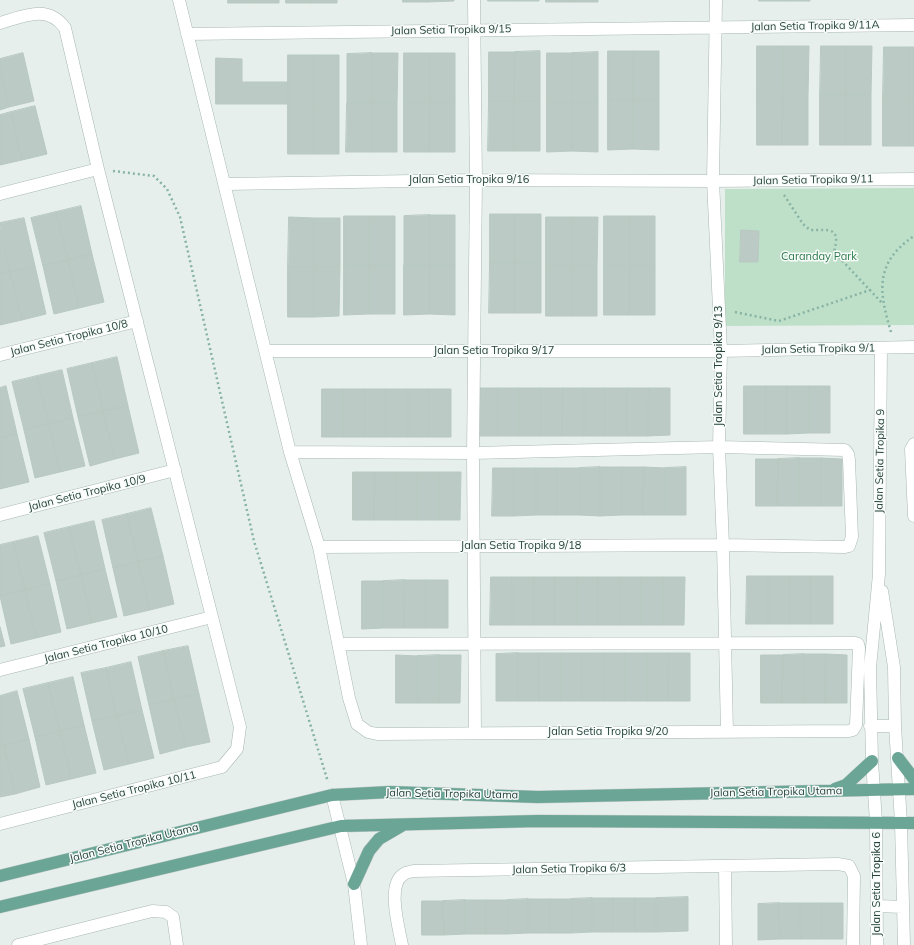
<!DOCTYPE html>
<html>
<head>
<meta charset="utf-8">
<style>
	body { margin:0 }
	canvas { display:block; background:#e6efeb }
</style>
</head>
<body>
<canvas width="914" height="945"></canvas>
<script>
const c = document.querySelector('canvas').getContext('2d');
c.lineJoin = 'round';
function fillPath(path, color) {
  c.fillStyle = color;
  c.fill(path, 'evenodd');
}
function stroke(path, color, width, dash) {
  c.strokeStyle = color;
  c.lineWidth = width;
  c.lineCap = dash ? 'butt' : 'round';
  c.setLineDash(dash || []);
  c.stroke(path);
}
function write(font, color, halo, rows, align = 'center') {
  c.font = font + ' Mulish,sans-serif';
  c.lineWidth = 3;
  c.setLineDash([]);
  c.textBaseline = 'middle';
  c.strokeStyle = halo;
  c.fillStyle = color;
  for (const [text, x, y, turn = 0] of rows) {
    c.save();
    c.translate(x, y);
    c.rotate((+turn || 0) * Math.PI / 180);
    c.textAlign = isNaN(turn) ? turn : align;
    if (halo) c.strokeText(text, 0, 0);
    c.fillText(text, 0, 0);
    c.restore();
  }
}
const green = new Path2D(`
	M914,188v137l-189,1v-137z`);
const building = new Path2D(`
	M228,0h26v3h-26z
	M254,0h25v3h-25z
	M286,0h25v3h-25z
	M311,0h26v3h-26z
	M403,0h25v2h-25z
	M428,0h26v1l-26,1z
	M488,0h26v1h-26z
	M514,0h25v1h-25z
	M546,0h26v2h-26z
	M572,0h26v2h-26z
	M759,0h26v1h-26z
	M785,0h25v1h-25z
	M757,46h26v50h-26z
	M783,46h26l-1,50h-25z
	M821,46h25v49h-26z
	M846,46h26l-1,49h-25z
	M884,47h25v49h-26z
	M909,47h5v49h-5z
	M540,51v50h-26l1,-49z
	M608,51h26l-1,49h-25z
	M634,51h25v49h-26z
	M489,52h26l-1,49h-25z
	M598,52v50h-26v-49z
	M23,53l11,48 -25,6 -9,-39v-9z
	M372,53h26l-1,50h-25z
	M372,53v50h-25v-49z
	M404,53h26v49h-26z
	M430,53h25v49h-25z
	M547,53h25v49h-25z
	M288,55h26v49h-26z
	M314,55h25v49h-25z
	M216,58l26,1v23h46v22h-72z
	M0,68l9,39 -9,3z
	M820,95h26v50h-26z
	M846,95h25v50h-25z
	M757,96h26l-1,49h-25z
	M783,96h25v49h-26z
	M883,96h26v50h-26z
	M909,96h5v50h-5z
	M608,100h25v49l-25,1z
	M633,100h26v50l-26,-1z
	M489,101h25v50h-26z
	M514,101h26v50h-26z
	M404,102h26l-1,50h-25z
	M430,102h25v50h-26z
	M547,102h25v49l-25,1z
	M572,102h26v50l-26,-1z
	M347,103h25v49h-26z
	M372,103h25v49h-25z
	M288,104h26v50h-26z
	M314,104h25v50h-25z
	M35,106l12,48 -25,6 -11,-48z
	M11,112l11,48 -22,5v-50z
	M81,206l11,48 -24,6 -12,-48z
	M56,212l12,48 -25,6 -12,-48z
	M490,214h25v49h-25z
	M515,214h26v49h-26z
	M430,215h25v50h-25z
	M430,215v50h-26v-49z
	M344,216h25v49h-25z
	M369,216h26v49h-26z
	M604,216h26v50h-26z
	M630,216h25v50h-25z
	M289,217l25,1v49h-26z
	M546,217h26v49h-26z
	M572,217h26l-1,49h-25z
	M24,218l11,48 -25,6 -10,-49z
	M314,218h26v49h-26z
	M0,228l10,44 -10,2z
	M741,230l18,1 -1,31h-18z
	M92,254l12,48 -25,6 -11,-48z
	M68,260l11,48 -25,6 -11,-48z
	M490,263h25v50h-26z
	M515,263h26v50h-26z
	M344,265h25v49l-25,1z
	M369,265h26v49h-26z
	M404,265h26l-1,49 -25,1z
	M430,265h25v50l-26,-1z
	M35,266l11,48 -24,6 -12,-48z
	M546,266h26v50h-26z
	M572,266h25v50h-25z
	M604,266h26l-1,49h-25z
	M630,266h25v49h-26z
	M288,267h26v50h-26z
	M314,267h26l-1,49 -25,1z
	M10,272l12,48 -22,5v-51z
	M117,357l11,49 -25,5 -11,-48z
	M92,363l11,48 -25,6 -11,-48z
	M62,370l11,48 -24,6 -12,-48z
	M37,376l12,48 -25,6 -12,-48z
	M6,386l11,48 -17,4v-50z
	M744,386h22v48h-22z
	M766,386h21v48h-21z
	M787,386h22v47l-22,1z
	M809,386h21v47h-21z
	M476,388h22v48h-22z
	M498,388h21v48h-21z
	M519,388h22v48h-22z
	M541,388h22l-1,48h-21z
	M563,388h21v48h-22z
	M584,388h21v48h-21z
	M605,388h22v48h-22z
	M627,388h22l-1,48h-21z
	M649,388h21v47l-22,1z
	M322,389h21v48h-21z
	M343,389h22v48h-22z
	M365,389h21v48h-21z
	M386,389h22v48h-22z
	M408,389h21v48h-21z
	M429,389h22v48h-22z
	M128,406l11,47 -24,6 -12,-48z
	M103,411l12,48 -25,7 -12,-49z
	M73,418l12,48 -25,6 -11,-48z
	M49,424l11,48 -25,6 -11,-48z
	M17,434l12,48 -25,6 -4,-15v-35z
	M799,458v48h-22l1,-47z
	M799,458h22v48h-22z
	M821,458l21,1v47h-21z
	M756,459h22l-1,47h-21z
	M600,467h22v48l-22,1z
	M600,467v49l-21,-1v-47z
	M622,467h22l-1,48h-21z
	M644,467l21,1v47h-22z
	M686,467v48h-21v-47z
	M493,468h21v48h-22z
	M514,468h22v47l-22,1z
	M536,468h21v47h-21z
	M557,468h22v47h-22z
	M353,472h22l-1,48h-21z
	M375,472h21v48h-22z
	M396,472h21v48h-21z
	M417,472h22v48h-22z
	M439,472h22l-1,48h-21z
	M0,473l4,15 -4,1z
	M151,508l12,48 -25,6 -11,-48z
	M127,514l11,48 -25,6 -11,-48z
	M94,521l11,48 -24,6 -12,-48z
	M69,527l12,48 -25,6 -12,-48z
	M38,536l12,48 -25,6 -12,-48z
	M13,542l12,48 -25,6v-51z
	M163,556l11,48 -24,6 -12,-48z
	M138,562l12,48 -26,6 -11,-48z
	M105,569l12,48 -25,6 -11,-48z
	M81,575l11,48 -25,6 -11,-48z
	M747,576h21v48h-22z
	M768,576h22v48h-22z
	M790,576h21v48h-21z
	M811,576h22v48h-22z
	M491,577h21v48h-22z
	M512,577h22v48h-22z
	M534,577h21v48h-21z
	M555,577h22v48h-22z
	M577,577h21v48h-21z
	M598,577h22v48h-22z
	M620,577h21v48h-21z
	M641,577h22v48h-22z
	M663,577h22l-1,48h-21z
	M405,580h21v48h-22z
	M405,580l-1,48h-21v-47z
	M426,580h22v48h-22z
	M362,581h21v47l-21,1z
	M50,584l11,48 -25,6 -11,-48z
	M25,590l11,48 -25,6 -11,-48z
	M0,627l5,19 -5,1z
	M188,646l11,48 -25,5 -11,-48z
	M163,651l11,48 -25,6 -11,-48z
	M518,653h21v48h-21z
	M518,653v48h-22v-47z
	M539,653h22v48h-22z
	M561,653h21v48h-21z
	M582,653h22v48h-22z
	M604,653h21v48h-21z
	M625,653h22v48h-22z
	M647,653h22l-1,48h-21z
	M669,653h21v48h-22z
	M804,654v49h-22l1,-48z
	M804,654h22l-1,49h-21z
	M826,654l21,1v48h-22z
	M396,655l21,1v47h-21z
	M439,655v48h-22v-47z
	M439,655h22l-1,48h-21z
	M761,655h22l-1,48h-21z
	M131,662l11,48 -25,6 -11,-48z
	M106,668l11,48 -25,5 -11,-48z
	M73,677l11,48 -24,6 -12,-48z
	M48,683l12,48 -25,6 -12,-48z
	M17,691l12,48 -25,7 -4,-17v-33z
	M199,694l11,48 -24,5 -12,-48z
	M174,699l12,48 -26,7 -11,-49z
	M142,710l12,48 -25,6 -12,-48z
	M117,716l12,48 -25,6 -12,-49z
	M84,725l12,48 -25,6 -11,-48z
	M0,729l4,17 -4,1z
	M60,731l11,48 -25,6 -11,-48z
	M29,739l11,48 -25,7 -11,-48z
	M4,746l11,48 -15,3v-50z
	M688,897v34l-32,1v-34z
	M592,898v34l-21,1v-34z
	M592,898h21v34h-21z
	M613,898h22v34h-22z
	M635,898h21v34h-21z
	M528,899v34l-21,1v-34z
	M528,899h22v34h-22z
	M550,899h21v34h-21z
	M465,900v34l-21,1 -1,-34z
	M465,900h21v34h-21z
	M486,900h21v34h-21z
	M422,901h21l1,34h-22z
	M779,903l1,36 -22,1v-36z
	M779,903h21l1,36h-21z
	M800,903h22v36h-21z
	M822,903h21v36h-21z`);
const path = new Path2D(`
	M113,171l41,5 13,13 13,28 74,324 74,241
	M784,195l19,29 7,6c20,0 31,-3 24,22l49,52
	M735,312l44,9 91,-31
	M891,332c-12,-40 -17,-69 23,-96`);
const minor = new Path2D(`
	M179,0l111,452 29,95 30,151 8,26 11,8 9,2 472,-3 4,-1 3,-5 3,-77 -1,-4 -3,-1 -516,1
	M474,0l2,180 -3,273 2,279
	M716,0l-3,181 8,170 -2,96 4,98 4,187
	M0,23c24,-7 48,-19 65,5l33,141 142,558 -3,22 -15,18 -222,57
	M187,34l727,-9
	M226,184l250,-4 237,1 201,-2
	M0,194l98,-25
	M266,351h455l193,-4
	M0,355l137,-34
	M914,444l-3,5 3,67
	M290,452l183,1 246,-6 126,3 3,4 1,6 3,77 -3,9 -4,1 -122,-2 -404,2
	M0,515l175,-45
	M882,591l12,76 1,59 6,97 3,122
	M0,670l212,-53
	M870,726h25
	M332,795l22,89 7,61
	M725,867l1,78
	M877,906l26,1
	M18,945l134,-34 14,1 7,5 4,28
	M402,945c-3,-17 -16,-61 2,-71 2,-2 7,-2 9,-3l425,-7 11,2 5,10 -1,69
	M877,945l-1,-123 -4,-61 -2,-93 9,-94 2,-226`);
const major = new Path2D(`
	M898,758l16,21
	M835,789l11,-4 26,-24
	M0,876l332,-81 58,-3 148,5 376,-8
	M354,884l15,-33 10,-12 24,-14
	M0,907l341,-81 197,-5 376,2`);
const streetNames = [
	["Jalan Setia Tropika 9/11A",815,26,-1],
	["Jalan Setia Tropika 9/15",451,30,-1],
	["Jalan Setia Tropika 9/16",469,180],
	["Jalan Setia Tropika 9/11",813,180,-1],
	["Jalan Setia Tropika 10/8",69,338,-14],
	["Jalan Setia Tropika 9/1",818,349,-1],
	["Jalan Setia Tropika 9/17",494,351],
	["Jalan Setia Tropika 9/13",719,366,-90],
	["Jalan Setia Tropika 9",880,461,-89],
	["Jalan Setia Tropika 10/9",87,493,-14],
	["Jalan Setia Tropika 9/18",521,546],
	["Jalan Setia Tropika 10/10",106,644,-14],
	["Jalan Setia Tropika 9/20",608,732],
	["Jalan Setia Tropika 10/11",134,790,-14],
	["Jalan Setia Tropika Utama",776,792,-1],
	["Jalan Setia Tropika Utama",452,794,1],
	["Jalan Setia Tropika Utama",134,843,-14],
	["Jalan Setia Tropika 6/3",569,869,-1],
	["Jalan Setia Tropika 6",877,884,-90]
];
const parkNames = [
	["Caranday Park",819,257]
];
fillPath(green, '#bfe0c8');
fillPath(building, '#bbcac4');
stroke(building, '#b8c9c2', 1);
stroke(minor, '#a8b8b2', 13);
stroke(major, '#c2cac8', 13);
stroke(path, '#86b3a5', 2.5, [2, 3]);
stroke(minor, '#fff', 12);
stroke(major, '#6aa596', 12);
write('11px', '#24423a', '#f7fbf9', streetNames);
write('11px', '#2d7a4b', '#f7fbf9', parkNames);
</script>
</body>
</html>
